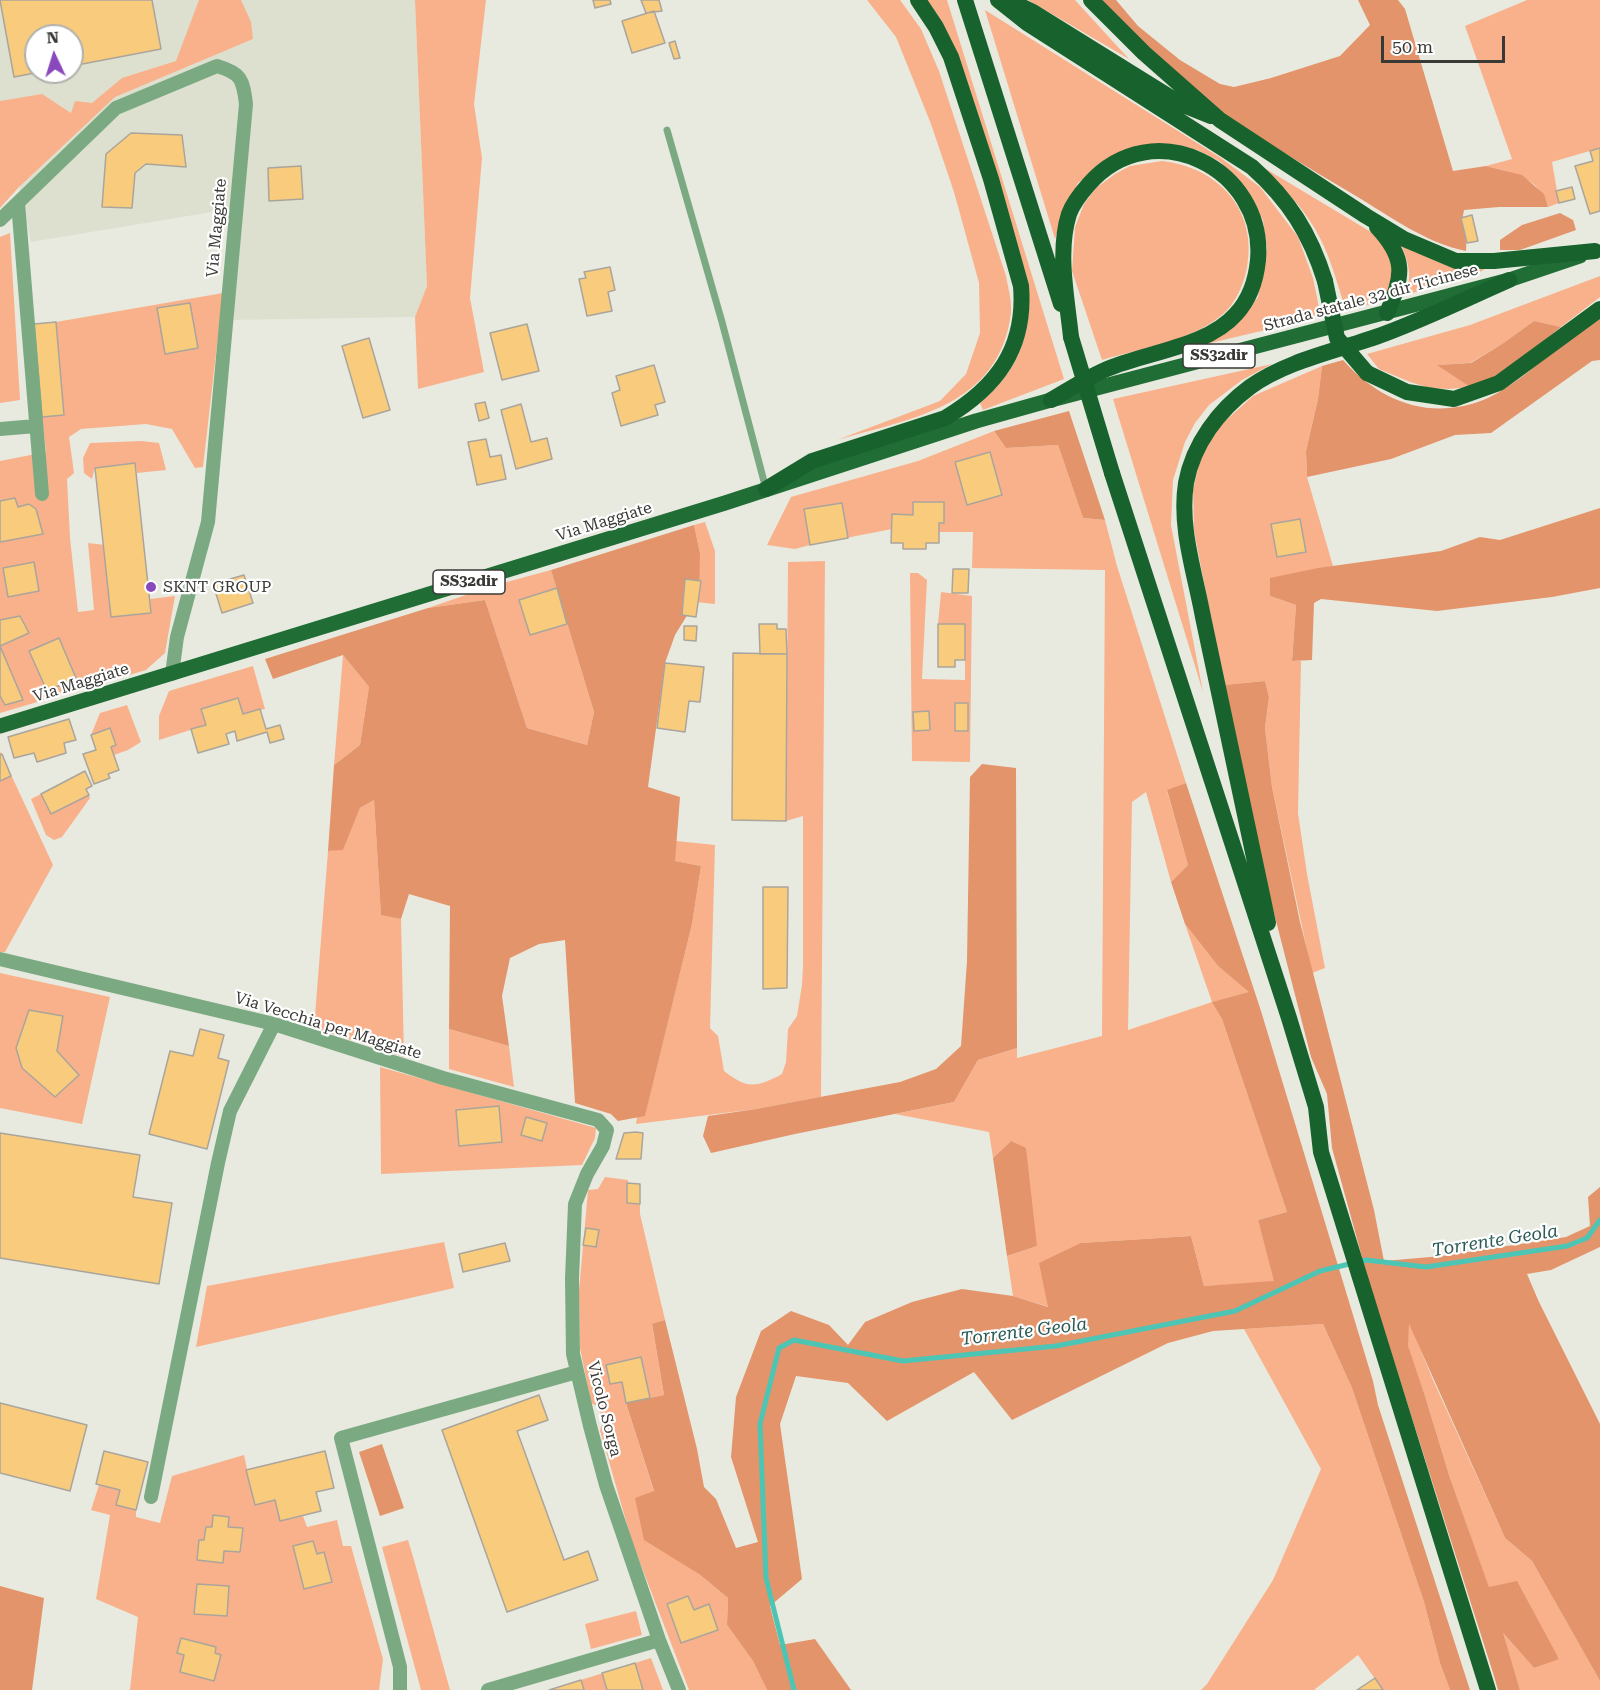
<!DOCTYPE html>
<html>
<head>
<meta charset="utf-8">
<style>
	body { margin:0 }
	#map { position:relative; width:1600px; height:1690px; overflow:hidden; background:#e8eadf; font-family:"Roboto Serif",serif }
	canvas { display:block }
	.north { position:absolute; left:24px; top:24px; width:60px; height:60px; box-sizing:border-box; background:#fff; border:2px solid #b0b0af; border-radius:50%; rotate:356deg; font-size:16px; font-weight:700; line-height:24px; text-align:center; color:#393a36 }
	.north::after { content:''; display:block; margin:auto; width:21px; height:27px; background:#8a48bd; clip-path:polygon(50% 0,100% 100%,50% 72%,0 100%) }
	.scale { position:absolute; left:1381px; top:36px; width:124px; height:27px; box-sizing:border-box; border:3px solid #393a36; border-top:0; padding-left:8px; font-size:18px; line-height:21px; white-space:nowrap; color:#393a36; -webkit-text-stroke:4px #fff; paint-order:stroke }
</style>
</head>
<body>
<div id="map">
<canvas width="1600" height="1690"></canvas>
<div class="north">N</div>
<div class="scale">50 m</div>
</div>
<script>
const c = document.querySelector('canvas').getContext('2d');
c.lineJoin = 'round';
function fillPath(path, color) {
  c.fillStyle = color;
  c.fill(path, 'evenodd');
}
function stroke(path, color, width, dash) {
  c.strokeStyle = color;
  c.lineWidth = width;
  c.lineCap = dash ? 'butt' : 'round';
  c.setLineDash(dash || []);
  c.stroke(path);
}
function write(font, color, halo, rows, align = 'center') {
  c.font = font + ' "Roboto Serif",serif';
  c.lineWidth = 4.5;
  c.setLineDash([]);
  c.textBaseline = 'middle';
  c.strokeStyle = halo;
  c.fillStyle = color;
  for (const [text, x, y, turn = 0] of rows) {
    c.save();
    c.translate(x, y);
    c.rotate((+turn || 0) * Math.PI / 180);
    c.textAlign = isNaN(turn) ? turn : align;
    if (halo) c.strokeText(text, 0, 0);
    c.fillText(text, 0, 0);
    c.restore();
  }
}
const built = new Path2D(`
	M0,0h415l12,286 -12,31 -185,3v-111l-199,33 -12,-55 -7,-87 -12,1zM36,36h36v36h-36z`);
const green = new Path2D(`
	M199,0h42l10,22 2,17 -138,58 -96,90 -19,21v-107l42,-7 29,19 4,-12 17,2 30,-25 54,-17z
	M415,0h71l-12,104 8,54 -12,140 14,74 -66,17 -3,-72 12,-31z
	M867,0h33l21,29 18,42 67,205c2,11 6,25 5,37 -12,94 -99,105 -174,127l103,-39 26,-27 14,-41 -1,-50 -25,-91 -23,-68 -35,-87z
	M924,0h23l117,379 -81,31 -3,-7c39,-36 46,-55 49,-108z
	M1028,0h47l54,59z
	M1527,0h73v148l-48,14 7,41 -11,4c-9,-30 -34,-34 -62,-41l26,-7 -47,-133z
	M985,10l236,148 39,29 38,50 15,41 8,39 -115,27 39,-30 13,-17 9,-49 -4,-28 -12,-22 -19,-25 -13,-12 -22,-11 -23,-5 -79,24 -17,14 -11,20 -12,36z
	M1162,161c56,6 96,49 85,107 -4,18 -11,35 -25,47 -33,27 -80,33 -120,45l-30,-89 3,-44 9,-23 12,-16 19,-14 15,-8z
	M1256,163l120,72 13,17 5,27 -10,22 -38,9c-8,-23 -14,-48 -25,-70 -15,-31 -39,-54 -65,-77z
	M10,233l10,167 -20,3v-166z
	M1400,242l13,9 36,15 36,3 -5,3 -77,24c12,-18 4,-37 -3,-54z
	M1600,276v21l-39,30 -27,-6 -32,23 -32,19 -32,2 32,22 -21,2 -19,-1 -20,-6 -31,-13 -12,-15 103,-29z
	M223,293l-20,174 -8,1 -23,-39 -26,-5 -65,5 -12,8 5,36 -7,6 3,59 8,74 16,-2 -6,-67 17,2 6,72 40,-4 -1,-14 25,-3 -10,57 -19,17 -146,43v-252l46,-9 -4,-35 14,-95z
	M1272,364l-30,16 -33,25 -14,18 -10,19 -12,38 -2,45 32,167 -90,-293z
	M1322,366l-4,33 -12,52 1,26 26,89 -63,13v17l26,9 -4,56h9l-3,152 9,61 18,94 -13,5 -40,-186 -7,-59 4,-31 -4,-16 -41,4 -30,-154 -1,-41 9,-39 21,-28 30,-27z
	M994,431l12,17 52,-3 25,73 22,2 12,46 69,217 -19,8 21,74 -17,17 -25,-90 -14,10 -4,228 84,-28 -27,-78 33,42 32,26 -37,10 9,17 65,193 -29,8 17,62 -71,4 -13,-50 -110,7 -32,64 -36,-11 -6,-40 30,-10 -26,-105 -18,17 -4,-26 -94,-18 59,-12 24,-42 39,-12v10l85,-22 3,-466 -133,-2 1,-36h-34v-9h5v-21h-31v13l-21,-1v15l-82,16 -15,4 -28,-4 24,-48 127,-36z
	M142,441l17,2 7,27 -29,3 -2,-10 -40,5 -3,11 -8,-6 -1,-15 7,-15z
	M705,522l10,29v53l-20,-2 5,-49 -6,-28z
	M825,561l-4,536 -65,12 -120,15 1,-7 8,-2 47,-191 9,-58 -27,-5 2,-20 39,4 -5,183 8,8 6,35c23,18 32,17 58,3l4,-12 2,-33 9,-13 5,-31 1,-19v-150l-17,5 2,-259z
	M551,570l43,142 -7,33 -60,-17 -42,-128 -57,8 64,-22z
	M910,573h8l9,7 -5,99 43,1v-56h-27l3,-32 31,4 -2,166 -58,-1z
	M343,655l26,32 -9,58 -26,20z
	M253,666l12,43 -22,5 -6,-16 -36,11 5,16 -47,15v-24l10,-25z
	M127,705l14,37 -13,8 -14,5 -3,-8 5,-2 -6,-16 -19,6 9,-22z
	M0,751l53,114 -48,87h-5z
	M41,794l11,20 37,-19 1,3 -28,39 -8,3 -8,-5 -15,-36z
	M374,800l7,114 20,5 3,138 -90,-29 14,-177 15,-2 17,-41z
	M0,973l110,24 -28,127 -82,-16z
	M449,1029l60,17 5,41 -65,-18z
	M380,1067l216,61 -1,10 -13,27 -201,9z
	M605,1177l23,3 -1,23 13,1v10l25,106 -13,5 12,70 -38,8 28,89 45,82 29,24 -1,27 26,36 14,29h-78l-57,-148 -32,-112 3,-7 -4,-16 -8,-4 -11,-55 -1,-57 9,-101 10,-1z
	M444,1242l10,46 -258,59 11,-61z
	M1409,1322l24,58 72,158 27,23 68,120v9h-80l-18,-58 32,36 25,-10 -70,-70 -39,-110 -25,-82 -18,-50z
	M1323,1324l29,64 72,214 16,61 10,27h-67l-25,-35 -44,35h-113l6,-6 66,-104 48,-111 -77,-140z
	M244,1455l11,50 20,-5 5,21 23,-5 4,11 30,-7 6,26h8l32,113 -4,31h-249l8,-73 -42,-18 14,-84 -19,-5 8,-25 21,5 -3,15 19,5v7l24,6 12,-47z
	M408,1540l6,20 36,130h-29l-39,-143z
	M636,1611l6,24 -51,14 -6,-25z
	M651,1658l12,32h-114z`);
const forest = new Path2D(`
	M1100,0h16l22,26 42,34 40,24 14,3 37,-9 69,-22 30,-31 -12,-25h40l7,9 48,162 33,-5 36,9 22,19 4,13h-49l-35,3c-4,14 4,27 2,41 -40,-8 -75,-34 -110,-55 -47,-28 -95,-56 -139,-87 -44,-31 -81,-71 -117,-109z
	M1560,213l13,7 3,10 -56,20h-20v-10l22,-15z
	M1600,317v43l-8,1 -101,72 -36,2 -64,24 -84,18 -1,-26 12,-52 4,-33 21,-6c38,43 90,62 145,38 25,-12 46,-31 67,-48 15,-12 30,-22 45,-33z
	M1534,321l27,6 -59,47 -32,13 -33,-22 34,-2 31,-19z
	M1069,411l36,109 -22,-2 -25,-73 -52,3 -12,-17z
	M1600,508v80l-48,9 -115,14 -116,-12 -7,4 -2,57 -20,1 4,-56 -26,-9v-18l48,-10 123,-17 39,-14 20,3z
	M694,525l6,28 -1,43 -24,39 -10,28 -17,124 32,10 -5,64 26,5 -9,58 -47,192 -27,5 -7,-7 -36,-11 -10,-163 -26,4 -29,14 -8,38 7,50 -60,-17 1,-123 -41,-12 -8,25 -20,-4 -7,-115 -14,8 -17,42 -15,1 6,-86 26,-20 9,-58 -26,-32 -70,24 -8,-20 163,-51 57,-8 42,128 60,17 7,-33 -43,-142z
	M1265,681l4,16 -4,31 7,59 28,135 74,288 10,51 58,-5 124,-19 24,-11 -2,-29 12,-10v60l-49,23 -24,4 12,28 61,122v257l-68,-120 -27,-23 -96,-214 -1,22 17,50 25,82 39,109 28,-6 42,78 -25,9 -31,-35 17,57h-22l-4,-14 -124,-390 -38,-138 -5,-54 -16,-37 -45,-175 -42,-197z
	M982,764l34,4 1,280 -39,12 -24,42 -159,32 -84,19 -8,-17 5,-20 48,-7 144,-27 36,-13 25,-23 6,-85 3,-184z
	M1186,783l75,228 112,370 5,24 92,285h-20l-10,-27 -16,-61 -72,-214 -29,-64 -110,7 -45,12 -156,77 -38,-48 -87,49 -39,-38 -52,-7 -16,48 22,155 -32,27 10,39 35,-6 36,51h-84l-14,-29 -26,-36 1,-27 -29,-24 -55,-34 -9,-42 19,-7 -28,-88 38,-8 -12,-71 13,-4 32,129 7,38 12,12 20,49 22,-6 -27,-85 5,-60 25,-66 30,-20 38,14 19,20 17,-23 47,-20 50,-13 51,7 35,11 -9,-44 42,-20 110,-7 13,50 70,-5 -16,-61 29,-8 -65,-193 -10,-17 37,-10 -31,-26 -33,-42 -14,-42 17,-17 -21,-75z
	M1011,1141l15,7 11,98 -30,10 -14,-98z
	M382,1444l22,64 -24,8 -21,-64z
	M0,1586l44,12 -12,92h-32z`);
const stream = new Path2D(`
	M794,1690l-28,-112 -6,-154 19,-76 15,-8 109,21 153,-15 179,-35 85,-40 46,-11 60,7 141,-21 20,-8 13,-18`);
const building = new Path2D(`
	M0,0h152l9,49 -89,17v-30h-36v36h4l-26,5z
	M593,0h17l1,4 -16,4z
	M641,0h18l3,11 -16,2z
	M654,11l11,32 -33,10 -10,-32z
	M675,41l5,17 -6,1 -5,-16z
	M131,133l51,2 4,32 -40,-3 -11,9 -3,35 -30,-1 4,-53z
	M1600,148v63l-10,3 -15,-48 18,-5 -3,-10z
	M301,166l2,33 -34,2 -1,-33z
	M1572,187l3,12 -16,4 -3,-12z
	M1472,215l6,26 -11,2 -6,-25z
	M610,267l5,23 -7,2 4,19 -25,5 -8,-37 7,-1 -2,-6z
	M190,303l8,45 -33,6 -8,-46z
	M56,322l8,93 -22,2 -8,-93z
	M527,324l12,47 -37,9 -12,-47z
	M369,338l21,72 -27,8 -21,-72z
	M654,365l11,37 -10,3 3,10 -37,11 -9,-33 8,-3 -4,-14z
	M485,402l4,16 -10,3 -4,-17z
	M521,404l10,38 16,-4 5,21 -36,10 -15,-59z
	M486,439l4,18 11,-2 5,24 -29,6 -9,-43z
	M990,452l12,43 -35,10 -12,-43z
	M135,463l16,150 -40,4 -16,-149z
	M15,498l3,9 11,-3 7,5 7,25 -43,8v-41z
	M913,502h31v21h-5v20h-13v6h-23v-6h-12l1,-29 21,1z
	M842,503l6,35 -38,7 -6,-36z
	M1300,519l6,33 -29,5 -6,-33z
	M34,562l5,29 -31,6 -5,-29z
	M953,569h16l-1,24h-16z
	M244,575l9,28 -31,10 -9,-29z
	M685,579l16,2 -5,36 -14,-2z
	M557,588l10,36 -37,11 -11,-35z
	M20,616l9,17 -29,13 23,54 -18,5 -5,-9v-76z
	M759,624h18v5h9l1,25h-27z
	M938,624h27v36h-10v7h-17z
	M684,626h13l-1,15 -12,-1z
	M59,638l17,40 -29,13 -18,-40z
	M733,653l54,1 -1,167 -54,-1z
	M665,663l39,4 -4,35 -11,-1 -4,31 -28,-4z
	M238,698l5,16 17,-5 6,20 14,-4 4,14 -14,4 -3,-11 -30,9 -2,-10 -9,3 3,10 -31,9 -7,-24 15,-4 -5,-16z
	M955,703h13v28h-13z
	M929,711l1,19 -16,1 -1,-19z
	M69,719l7,21 -12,3 2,10 -29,9 -3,-9 -20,5 -6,-21z
	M110,728l6,17 -5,2 8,23 -11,4 2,4 -16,6 -11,-30 13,-4 -5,-15z
	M2,754l9,22 -11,5v-26z
	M85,771l7,15 -6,3 3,6 -38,19 -10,-20z
	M763,887h25l-1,101 -24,1z
	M29,1010l34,6 -6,35 22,24 -24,22 -33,-29 -6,-20z
	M200,1029l24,6 -6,23 11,3 -22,88 -58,-15 21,-83 23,5z
	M499,1106l3,36 -43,4 -3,-36z
	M526,1117l21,6 -5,18 -21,-6z
	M636,1132l7,1 -2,26h-25l8,-26z
	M0,1133l140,22 -7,42 39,6 -13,81 -159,-26z
	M627,1183l13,1v20l-13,-1z
	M586,1228l13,2 -3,17 -13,-2z
	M505,1243l5,18 -47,11 -4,-18z
	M641,1357l9,41 -24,5 -4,-21 -12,2 -4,-19z
	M539,1395l9,25 -31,11 47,129 24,-9 10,29 -91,32 -65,-182z
	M0,1403l87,22 -17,66 -70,-18z
	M104,1451l44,11 -12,48 -20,-5 4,-15 -24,-6z
	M325,1451l9,37 -18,4 5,19 -41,10 -5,-21 -20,5 -9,-35z
	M213,1515l16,2 -1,10 15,1 -3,24 -16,-1 -1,12 -26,-3 2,-20h5l2,-13h6z
	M313,1541l4,13 7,-2 8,30 -28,7 -11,-43z
	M197,1584l32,2 -2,30 -33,-2z
	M688,1596l6,14 15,-6 9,26 -37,13 -14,-39z
	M181,1638l35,9 -1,6 6,2 -7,26 -34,-9 4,-17 -7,-2z
	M635,1663l8,27h-36l-5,-17z
	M1375,1678l8,12h-26z
	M581,1680l3,10h-35z`);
const service = new Path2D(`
	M667,130l55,192 44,167`);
const minor = new Path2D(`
	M18,203l24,291
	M0,220l116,-112 101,-42c24,7 26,13 29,38l-38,418 -31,115 -5,37
	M0,429l36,-3
	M0,959l274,65 169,54 155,42 9,10 -4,16 -16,28 -12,30 -3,75 1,75 17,72 16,59 53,155 20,50
	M151,1497l67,-334 12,-52 44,-87
	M400,1690v-23l-59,-229 236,-66
	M488,1690l171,-50`);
const primary = new Path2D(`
	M0,726l725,-223 251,-82 75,-21 458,-120 71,-24`);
const trunk = new Path2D(`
	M965,0l96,304
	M998,0l29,23 225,144c37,33 58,66 73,114
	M1008,0l25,12 148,92 30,12
	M1091,0l53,53 76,67 146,96 38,23 52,22h38l101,-10
	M1377,227c30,32 26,49 10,86
	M1367,373l40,19 47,7 45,-16 101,-74
	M1051,400c19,-11 37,-23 56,-31 40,-17 100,-22 129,-55 13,-14 20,-34 22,-54 8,-92 -106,-148 -169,-76 -8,9 -16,19 -20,30 -12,38 -2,84 2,123
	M1112,473l177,545 27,89 5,45 167,538
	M766,489l46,-28 133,-43c52,-31 81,-70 76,-132l-30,-107 -40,-122 -15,-30 -18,-27
	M1268,923c-22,-102 -44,-204 -65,-306 -8,-44 -24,-89 -17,-134 7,-39 33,-73 64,-96 37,-27 91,-37 134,-53 43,-16 84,-36 125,-54`);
const trunkBridge = new Path2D(`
	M1325,281l12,57 30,35
	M1071,337l41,136`);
const markers = [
	[151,587,6,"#8a48bd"]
];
const shields = [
	[1219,356,72],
	[469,582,72]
];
const shieldNames = [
	["SS32dir",1219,356],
	["SS32dir",469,582]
];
const streetNames = [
	["Via Maggiate",217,228,-85],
	["Strada statale 32 dir Ticinese",1371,298,-15],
	["Via Maggiate",604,522,-17],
	["Via Maggiate",81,683,-17],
	["Via Vecchia per Maggiate",328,1026,17],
	["Vicolo Sorga",604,1409,76]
];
const poiNames = [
	["SKNT GROUP",163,587]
];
const waterNames = [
	["Torrente Geola",1495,1241,-9],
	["Torrente Geola",1024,1332,-7]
];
fillPath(built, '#dde0ce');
fillPath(green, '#f9b18c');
fillPath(forest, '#e3946b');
stroke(stream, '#4cc5b5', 5);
fillPath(building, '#f8cc7c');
stroke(building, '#aaa59c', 1.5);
stroke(service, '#7baa82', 7);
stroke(minor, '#7baa82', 14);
stroke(primary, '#206e36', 15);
stroke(trunk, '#18622e', 16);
stroke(trunkBridge, '#18622e', 16);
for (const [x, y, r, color] of markers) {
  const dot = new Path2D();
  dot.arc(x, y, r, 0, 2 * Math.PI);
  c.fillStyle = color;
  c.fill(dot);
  stroke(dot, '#fff', 2);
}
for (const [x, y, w] of shields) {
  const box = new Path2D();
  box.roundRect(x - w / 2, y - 12, w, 24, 4.5);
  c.fillStyle = '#fff';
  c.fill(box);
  stroke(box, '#393a36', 1.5);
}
write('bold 15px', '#393a36', null, shieldNames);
write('16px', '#393a36', '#fff', streetNames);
write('16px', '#393a36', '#fff', poiNames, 'left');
write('italic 18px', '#2a5c55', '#fff', waterNames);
</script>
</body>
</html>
